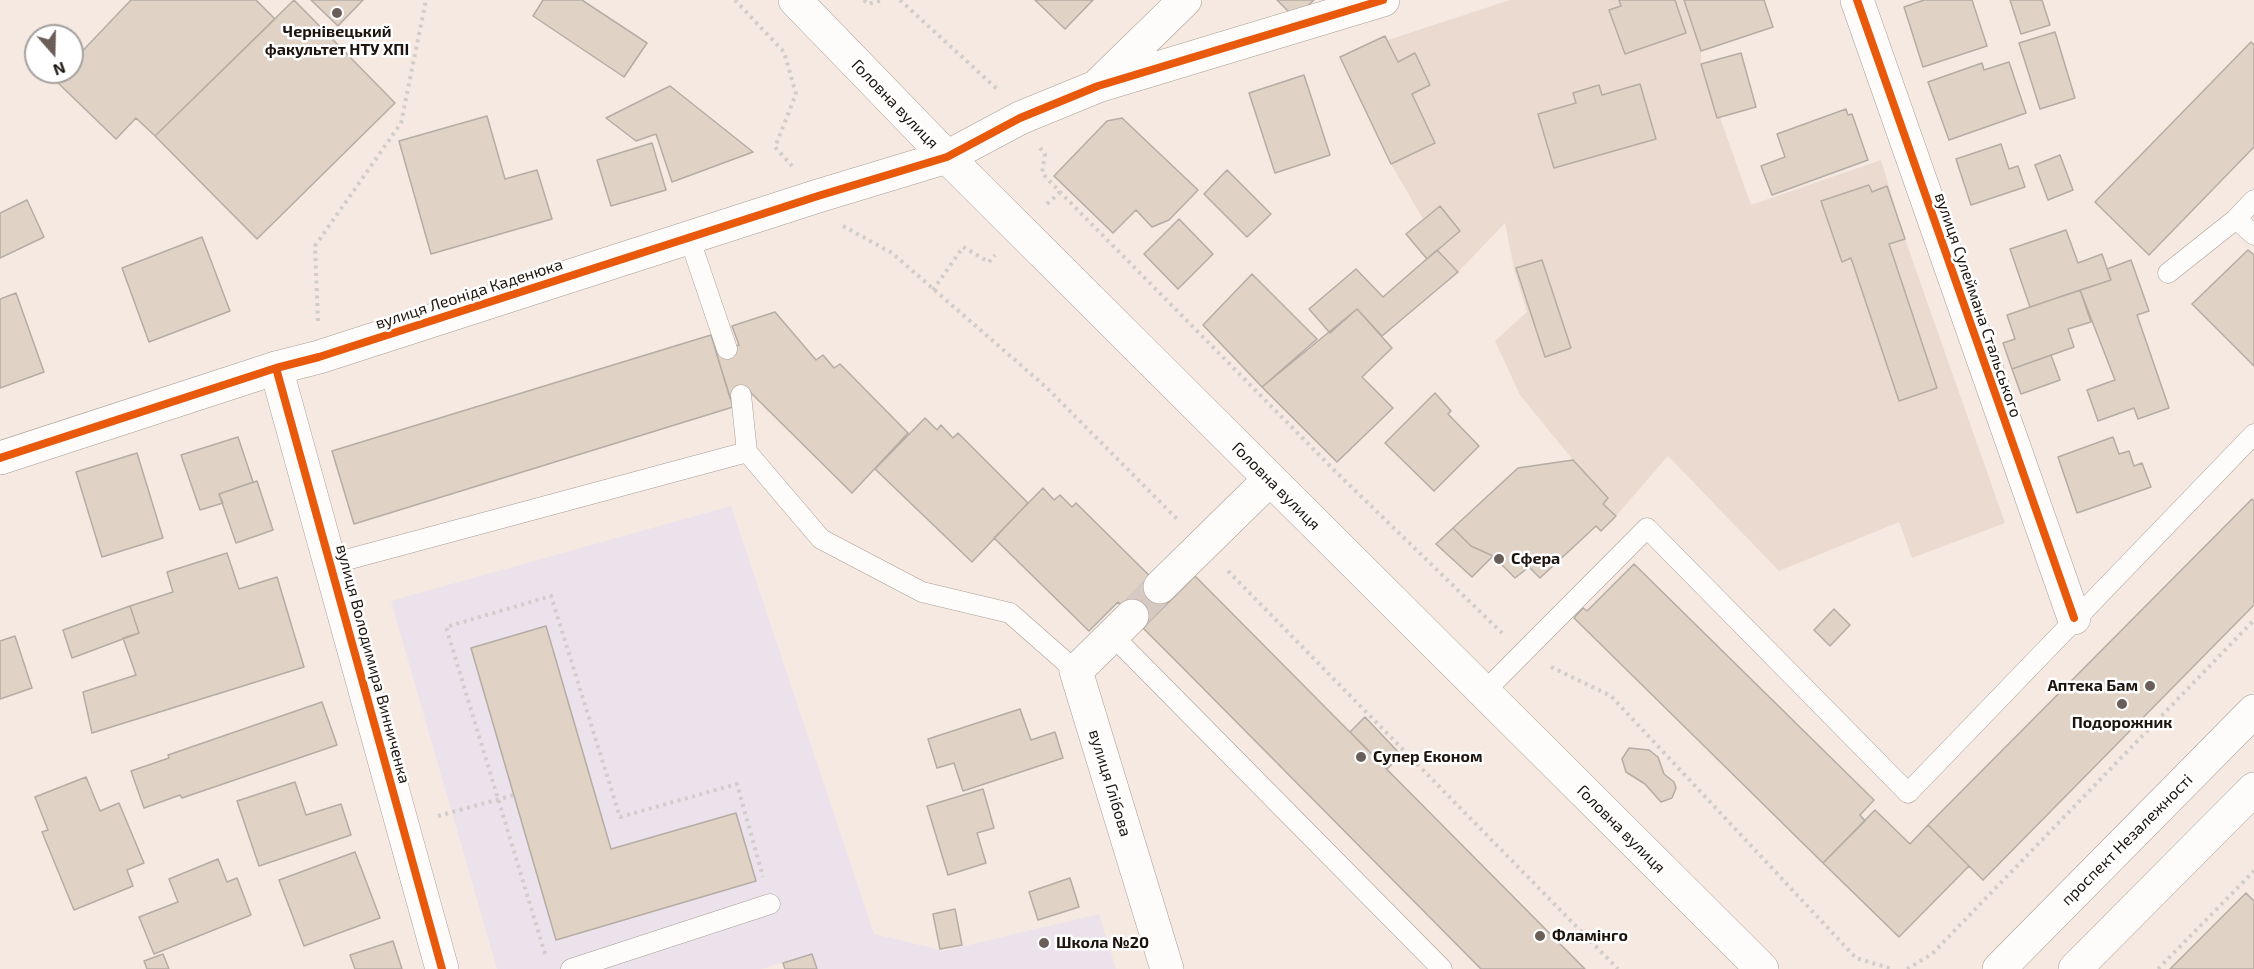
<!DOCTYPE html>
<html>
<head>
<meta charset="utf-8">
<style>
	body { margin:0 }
	#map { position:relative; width:2254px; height:969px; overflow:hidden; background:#f5e9e1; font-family:"Exo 2",sans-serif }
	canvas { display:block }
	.north { position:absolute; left:24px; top:24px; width:60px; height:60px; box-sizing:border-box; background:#fff; border:2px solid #a5a19f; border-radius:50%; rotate:160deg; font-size:16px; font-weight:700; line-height:24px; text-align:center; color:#1d140e }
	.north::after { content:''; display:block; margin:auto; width:21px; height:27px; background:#695f58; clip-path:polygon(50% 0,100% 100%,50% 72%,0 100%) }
</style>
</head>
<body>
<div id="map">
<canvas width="2254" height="969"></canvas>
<div class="north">N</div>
</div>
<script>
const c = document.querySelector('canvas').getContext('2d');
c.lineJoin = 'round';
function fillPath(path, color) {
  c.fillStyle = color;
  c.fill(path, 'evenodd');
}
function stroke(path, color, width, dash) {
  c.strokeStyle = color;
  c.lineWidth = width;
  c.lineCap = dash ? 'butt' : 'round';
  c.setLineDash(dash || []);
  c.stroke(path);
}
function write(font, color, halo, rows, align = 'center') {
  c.font = font + ' "Exo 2",sans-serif';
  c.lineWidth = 5;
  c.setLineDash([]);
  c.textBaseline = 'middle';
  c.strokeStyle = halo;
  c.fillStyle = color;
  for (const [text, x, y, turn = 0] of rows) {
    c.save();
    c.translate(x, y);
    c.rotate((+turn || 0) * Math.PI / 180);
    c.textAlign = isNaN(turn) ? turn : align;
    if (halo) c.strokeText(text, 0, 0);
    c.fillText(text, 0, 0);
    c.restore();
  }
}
const education = new Path2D(`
	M731,506l143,428 70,17 155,-37 17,55h-299l-6,-15 -50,15h-264l-106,-368z`);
const medical = new Path2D(`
	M1510,0h174l17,51v13l50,141 130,-45 24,79 100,284 -93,35 -13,-36 -120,49 -111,-115 -52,60 -13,-12 5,-6 -35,-38 -53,-65 -25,-54 32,-29 -13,-43 -9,-46 -47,49 -21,-22 23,-19 -20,-25 -17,13 -32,-55 -51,-107 45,-21 3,4z`);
const building = new Path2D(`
	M131,0h125l19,19 -120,117 -19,-18 -20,21 -61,-59 7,-8h10v-10z
	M294,0l101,103 -138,136 -102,-103z
	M311,0h52l-25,26z
	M543,0h39l65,43 -23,34 -91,-61z
	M1035,0h58l-28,29z
	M1277,0h37l-19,18z
	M1619,0h56l11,33 -61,21 -16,-44 12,-4z
	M1684,0h80l9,27 -72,24z
	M1924,0h48l15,46 -64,21 -19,-60z
	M2010,0h32l8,25 -29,9z
	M2055,32l20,66 -35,11 -21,-66z
	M1385,36l13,26 17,-9 15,32 -18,9 23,49 -44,21 -51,-107z
	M2251,42l3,3v102l-105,108 -54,-53z
	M1741,53l15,54 -39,11 -16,-54z
	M2009,62l17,51 -77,27 -21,-58 54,-19 2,7z
	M1304,75l26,80 -55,18 -26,-80z
	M1640,84l16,55 -102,29 -16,-54 38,-11 -3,-10 26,-8 3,10z
	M670,86l83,66 -81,30 -16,-48 -20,7 -30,-23z
	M1846,109l2,6 4,-1 16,46 -96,35 -11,-29 24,-9 -8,-23z
	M487,116l18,63 32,-9 15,49 -121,35 -32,-113z
	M1122,118l76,72 -29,30 -17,7 -16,-17 -23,23 -59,-57 53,-55z
	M652,143l14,47 -55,16 -14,-46z
	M2001,144l8,25 9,-3 7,21 -54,18 -15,-46z
	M2060,155l13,35 -25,10 -13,-35z
	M1227,170l44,44 -24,23 -43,-43z
	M1869,185l3,7 15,-6 18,53 -16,5 48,144 -38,13 -48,-143 -9,4 -21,-61z
	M27,200l17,37 -44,21v-45z
	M1440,206l20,25 -33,28 -21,-25z
	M1179,219l34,35 -35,35 -34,-35z
	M2066,230l12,33 24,-9 9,26 -81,27 -20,-58z
	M202,237l28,74 -81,31 -27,-74z
	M1437,250l21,22 -76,64 -25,-27 -27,24 -21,-24 47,-40 27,28z
	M2248,250l6,5v111l-62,-62z
	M1542,260l29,88 -26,9 -29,-89z
	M2131,260l18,51 -12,4 32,93 -31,11 -4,-11 -36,13 -11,-31 28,-10 -35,-90 31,-10 -4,-11z
	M1252,274l65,65 -55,48 -59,-62z
	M2080,290l11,32 -23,7 6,18 -62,22 -9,-26 12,-4 -8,-24z
	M16,293l28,79 -44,16v-89z
	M1357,309l35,39 -30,29 31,31 -56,54 -75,-75z
	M775,312l41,48 7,-5 11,13 6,-4 68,69 -56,60 -101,-100 -21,5 -14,-46 23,-7 -7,-19z
	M711,335l22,72 -379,117 -22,-73z
	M2051,355l9,25 -39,14 -9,-25z
	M1435,393l16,18 -3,3 31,32 -45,45 -49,-48z
	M925,418l12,12 4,-5 12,13 5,-5 70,70 -56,59 -97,-93z
	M238,437l15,45 -34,12 4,9 -23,7 -19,-55z
	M2113,437l6,17 10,-3 5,15 8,-3 9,24 -74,26 -19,-56z
	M137,453l26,85 -61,19 -26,-85z
	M1573,460l35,38 -5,6 13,12 -15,15 -5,-5 -56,52 -11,-11 -14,11 -22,-22 -22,-10 -18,-18 65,-60z
	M257,481l16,49 -37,13 -17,-49z
	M1043,488l11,12 6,-5 12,12 4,-4 96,95 -29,30 -25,-26 -29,29 -95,-93z
	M2252,499l2,2v104l-271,275 -55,-55z
	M1453,528l18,18 22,10 -21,21 -36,-33z
	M227,553l12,36 38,-12 27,90 -212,66 -9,-41 53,-17 -13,-37 16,-5 -9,-27 43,-14 -6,-20z
	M1634,564l240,236 -14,15 5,6 -42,42 -249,-245 9,-10 4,3z
	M1195,576l390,393h-104l-297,-300 -41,-41z
	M130,606l9,27 -67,25 -9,-28z
	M1834,609l16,16 -20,21 -16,-16z
	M546,626l65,223 125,-36 20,68 -200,59 -85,-292z
	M15,636l17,52 -32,11v-58z
	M322,702l15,43 -155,53 -2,-3 -36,13 -13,-37 38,-13 -1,-3z
	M1020,709l11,31 24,-8 8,26 -100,33 -9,-28 -17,5 -9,-29z
	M1365,717l36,38 -14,14 -37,-37z
	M1629,748l20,2 9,7 6,17 10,8 2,6 -4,10 -11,4 -16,-18 -19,-12 -4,-13z
	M86,777l14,34 19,-8 25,60 -17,7 6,16 -59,24 -32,-78 6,-2 -13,-33z
	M295,782l11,33 35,-11 10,31 -92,31 -22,-65z
	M983,789l11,39 -17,5 9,30 -38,12 -21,-69z
	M1875,810l35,34 18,-19 41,41 -70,71 -76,-74z
	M355,852l25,66 -76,28 -25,-66z
	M218,859l9,23 10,-4 14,37 -97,39 -15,-37 39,-15 -9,-23z
	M1070,878l9,29 -41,13 -9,-28z
	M2246,893l8,8v68h-84z
	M955,909l7,36 -22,4 -7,-35z
	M393,941l9,28h-47l-5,-14z
	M163,954l6,15h-22l-3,-8z
	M812,954l5,15h-32l-2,-6z`);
const streetTunnel = new Path2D(`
	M1132,616l28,-29`);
const path = new Path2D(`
	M735,0l49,52 12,42 -21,53 17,19
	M864,0l4,4 15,-4
	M900,0l97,89
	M1040,148l5,6 -3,19 18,19 275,279 167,162
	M1047,204l13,-12
	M843,226l49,27 155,135 130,131
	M933,290l30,-43 26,15 6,-7
	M318,321l-3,-75 86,-123 25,-123
	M1228,571l390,398
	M1551,667l60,29 245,262 36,11
	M438,816l76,-21
	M545,954l-99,-327 105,-31 69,221 117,-33 26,93
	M1907,969l25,-15 322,-334
	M2158,969l96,-98`);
const lane = new Path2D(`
	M2236,219l18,16
	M689,237l38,112
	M2168,273l68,-54 18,-19
	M741,395l6,57
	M331,564l416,-112 74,87 101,53 88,21 66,58
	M1111,634l331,335
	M1483,693l164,-165 261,265 346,-359
	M571,969l199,-65`);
const street = new Path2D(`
	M1857,0l217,618
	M1100,83l85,-83
	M947,157l73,-39 78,-32 285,-86
	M276,368l166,601
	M1160,587l109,-107
	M1132,616l-56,55 91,298`);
const secondary = new Path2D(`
	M0,458l276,-90 43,-11 499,-161 129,-39
	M1999,969l255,-258
	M2075,969l179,-180`);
const primary = new Path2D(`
	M795,0l152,157 815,812`);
const cycleway = new Path2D(`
	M1857,0l217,618
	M276,368l166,601
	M0,458l276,-90 43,-11 499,-161 129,-39 73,-39 78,-32 285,-86`);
const markers = [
	[337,13,6,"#695f58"],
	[1499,559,6,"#695f58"],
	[2150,686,6,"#695f58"],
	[2122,704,6,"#695f58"],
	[1361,757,6,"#695f58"],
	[1540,936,6,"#695f58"],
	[1044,943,6,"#695f58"]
];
const poiNames = [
	["Чернівецький",337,32,"center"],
	["факультет НТУ ХПІ",337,50,"center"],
	["Сфера",1511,559],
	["Аптека Бам",2138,686,"right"],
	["Подорожник",2122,723,"center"],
	["Супер Економ",1373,757],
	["Фламінго",1552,936],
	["Школа №20",1056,943]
];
const streetNames = [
	["Головна вулиця",895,104,46],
	["вулиця Леоніда Каденюка",469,294,-18],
	["вулиця Сулеймана Стальського",1978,305,71],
	["Головна вулиця",1276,486,45],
	["вулиця Володимира Винниченка",373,664,75],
	["вулиця Глібова",1110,783,73],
	["Головна вулиця",1621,829,45],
	["проспект Незалежності",2127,840,-45]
];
fillPath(education, '#ece2eb');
fillPath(medical, '#ebdad0');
fillPath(building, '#e0d3c6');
stroke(building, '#b5aca4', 1.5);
stroke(streetTunnel, '#d5c9c1', 33, [33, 16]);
stroke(lane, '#a79e97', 21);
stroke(street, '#a79e97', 34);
stroke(secondary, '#a79e97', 34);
stroke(primary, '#a79e97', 34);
stroke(path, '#d1cdcb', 4, [3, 4.5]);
stroke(lane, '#fefcfa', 20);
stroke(street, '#fefcfa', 33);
stroke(secondary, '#fefcfa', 33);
stroke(primary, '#fefcfa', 33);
stroke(cycleway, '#e8590c', 8);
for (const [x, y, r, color] of markers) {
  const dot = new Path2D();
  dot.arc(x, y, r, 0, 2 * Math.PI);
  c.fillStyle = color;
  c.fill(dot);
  stroke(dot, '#fff', 2);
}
write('bold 16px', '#1d140e', '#fff', poiNames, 'left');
write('16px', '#1d140e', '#fff', streetNames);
</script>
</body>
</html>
